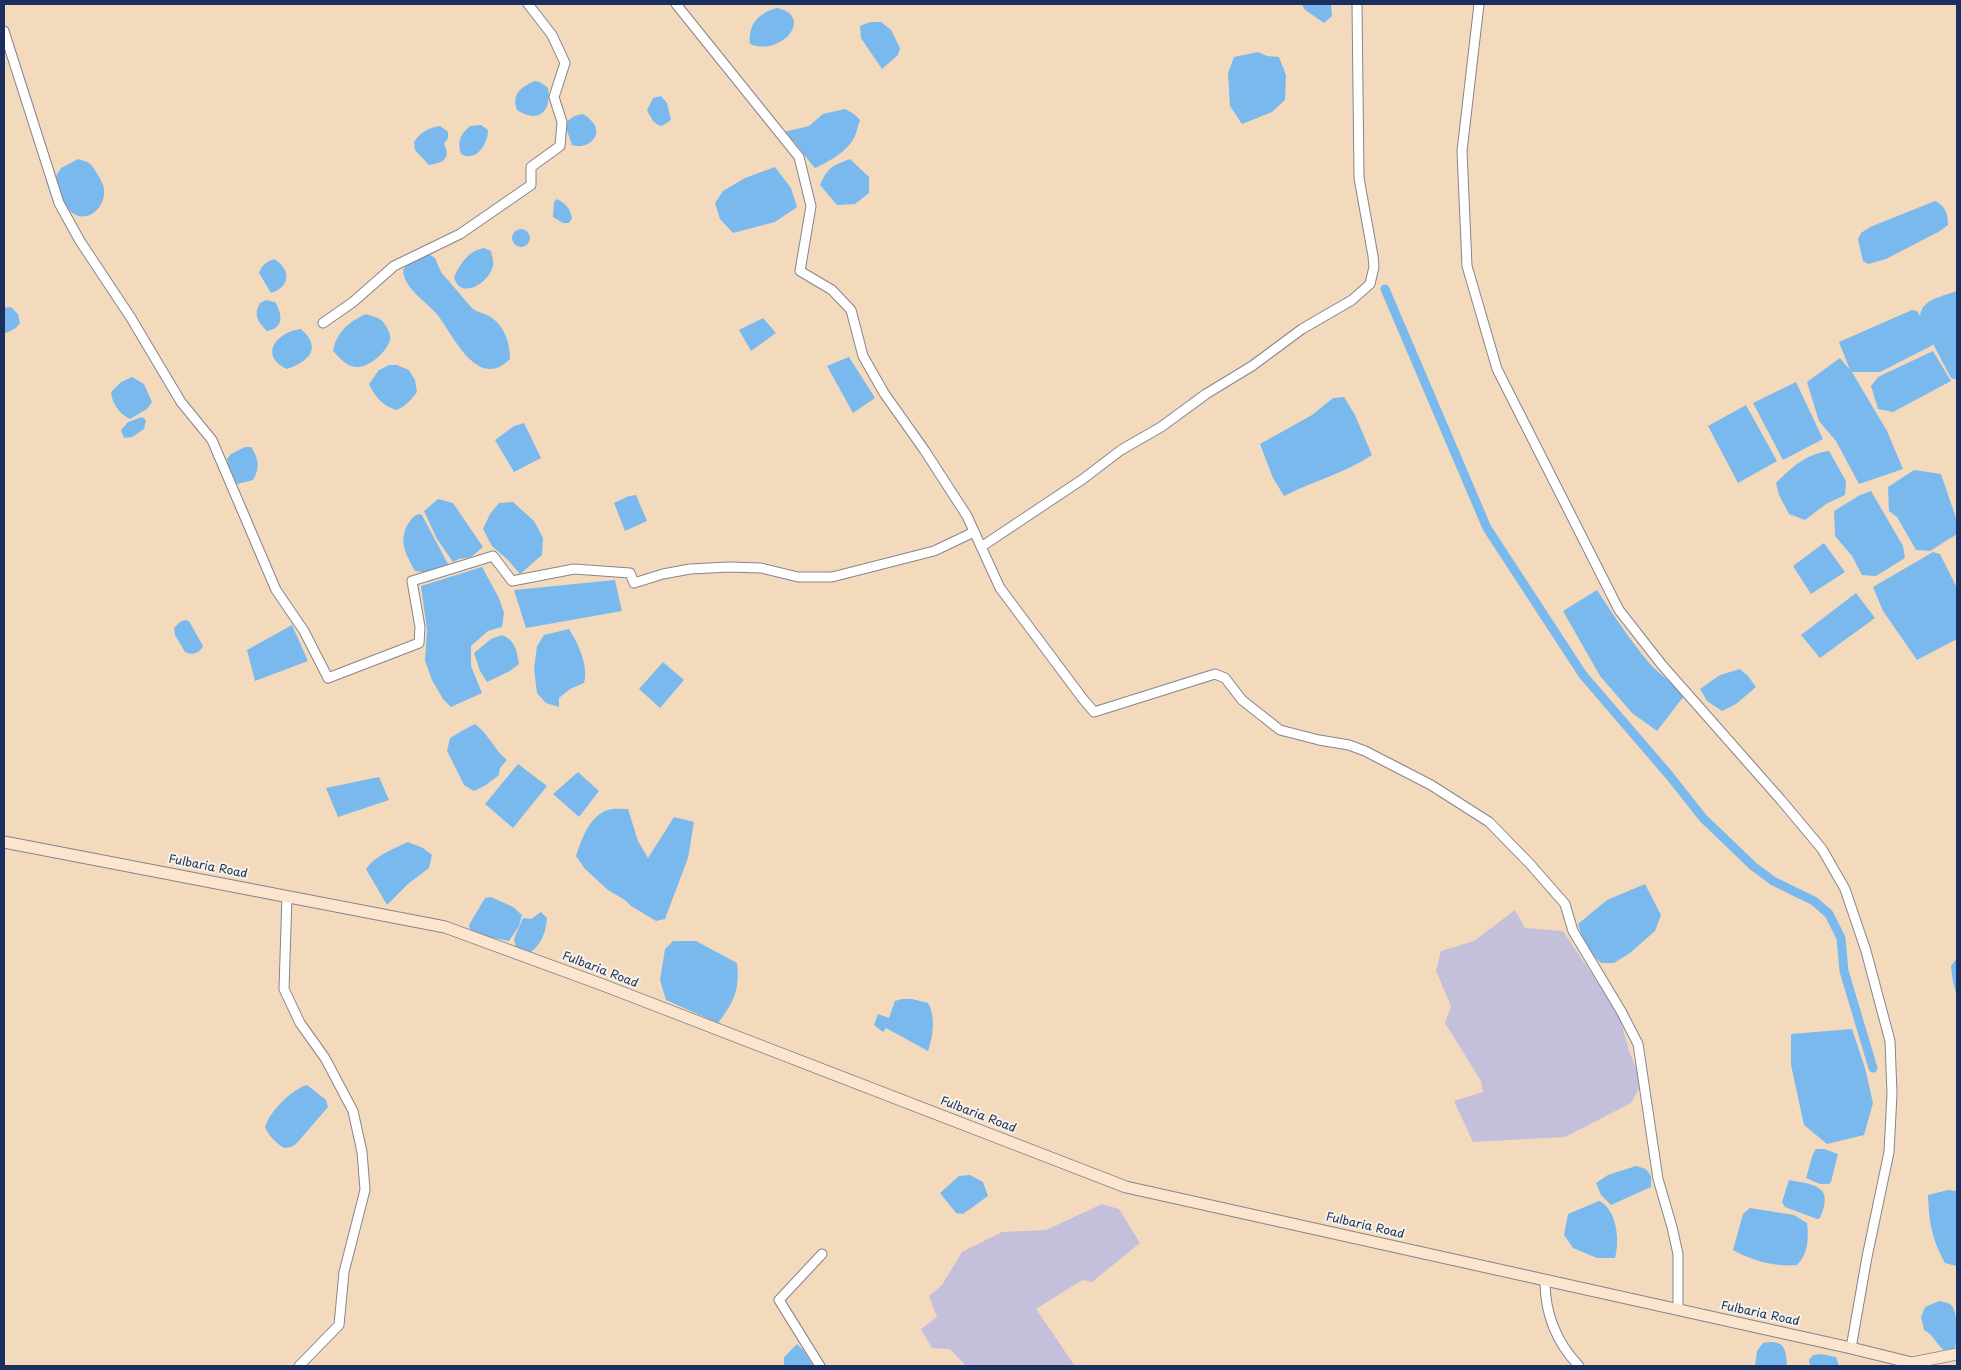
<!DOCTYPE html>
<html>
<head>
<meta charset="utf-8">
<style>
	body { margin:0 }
	#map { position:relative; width:1961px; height:1370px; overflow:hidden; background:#f4dabc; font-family:"Playpen Sans",sans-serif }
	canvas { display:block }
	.frame { position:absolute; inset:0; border:5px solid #1b2f5e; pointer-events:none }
</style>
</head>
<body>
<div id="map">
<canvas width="1961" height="1370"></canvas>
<div class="frame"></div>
</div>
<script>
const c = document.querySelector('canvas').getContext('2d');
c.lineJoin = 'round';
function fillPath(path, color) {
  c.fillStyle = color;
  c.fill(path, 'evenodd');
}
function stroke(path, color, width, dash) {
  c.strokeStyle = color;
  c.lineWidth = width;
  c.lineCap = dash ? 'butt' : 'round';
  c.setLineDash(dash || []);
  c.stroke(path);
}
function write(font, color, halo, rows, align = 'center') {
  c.font = font + ' "Playpen Sans",sans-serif';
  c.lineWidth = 4;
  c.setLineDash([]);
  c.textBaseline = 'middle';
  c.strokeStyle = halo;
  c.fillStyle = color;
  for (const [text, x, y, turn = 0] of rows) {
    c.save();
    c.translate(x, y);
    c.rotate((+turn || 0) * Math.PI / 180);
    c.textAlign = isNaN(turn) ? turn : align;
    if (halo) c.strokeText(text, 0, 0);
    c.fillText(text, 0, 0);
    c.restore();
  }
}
const industrial = new Path2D(`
	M1515,910l10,18 38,3 56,83 10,37 13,32 -11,20 -66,34 -92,5 -19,-41 29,-9 -2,-11 -36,-58 6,-17 -15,-35 5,-20 33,-10z
	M1102,1204l17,5 21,34 -48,39 -10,-2 -46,29 39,57h-109l-16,-17 -18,-1 -11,-19 16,-12 -8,-21 13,-11 20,-33 40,-20 44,-2z`);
const water = new Path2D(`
	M1302,4h29l1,12 -8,7 -20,-14z
	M777,8c38,8 5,49 -27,36 -2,-19 8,-31 27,-36z
	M870,22h11l10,8 9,18 -2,7 -16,14 -21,-31 -1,-12z
	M1258,52l9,4 12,1 7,18 -1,25 -13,12 -30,12 -12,-18 -2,-33 6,-16z
	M535,81l5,1 8,6c4,24 -10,36 -31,22 -6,-16 5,-24 18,-29z
	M661,96l6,7 4,17 -9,6c-8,-1 -11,-8 -15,-16l6,-12z
	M845,109l9,5 6,6c-2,5 -3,11 -5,16 -6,14 -26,26 -40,32 -11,-12 -18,-26 -31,-36l25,-6 14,-12z
	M583,114c28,17 6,37 -11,31l-7,-20c4,-7 10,-10 18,-11z
	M481,125l7,5c0,13 -11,33 -27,24 -4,-13 -1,-19 9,-28z
	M440,126l8,6v6l-4,6c7,14 0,19 -15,21l-14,-15 -1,-8c7,-10 14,-14 26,-16z
	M78,159c3,1 8,2 11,4 3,2 5,6 7,9 3,5 8,12 8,18 2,16 -15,33 -30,24 -10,-5 -16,-28 -18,-38l5,-8z
	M850,159l19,18v16l-14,11 -18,1 -17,-20c8,-18 12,-19 30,-26z
	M775,167l16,21 6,19 -22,15 -42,11 -13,-14 -5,-16 8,-12 22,-13z
	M557,199c9,5 13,9 15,19l-3,5h-6l-10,-6 1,-15z
	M1935,201c10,4 13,13 13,24l-8,6 -54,28 -18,5 -5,-3 -5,-22 3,-6 9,-6z
	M512 238a9 9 0 1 1 18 0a9 9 0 1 1-18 0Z
	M484,248l7,3c1,5 3,11 2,15 -4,17 -33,35 -39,11 7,-14 14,-26 30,-29z
	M429,254l6,4 6,14 30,35c6,6 11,5 18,9 15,9 21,26 21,43 -34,34 -58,-28 -75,-47 -11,-12 -31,-24 -32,-42 7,-9 15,-14 26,-16z
	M274,259c17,10 17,28 -3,34l-12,-20c3,-8 7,-11 15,-14z
	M1957,291v89l-6,-2 -19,-36 1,3 -53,27h-28l35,59 16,38 -44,15 -23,-43 -17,-20 -12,-39 33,-24 10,12 -11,-28 73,-32 5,1 3,5c1,-17 24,-20 37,-25z
	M266,300l9,2c7,11 10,26 -8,29 -9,-9 -14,-16 -7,-28z
	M11,307l7,7 2,9 -4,5 -12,6v-26z
	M366,314c4,2 12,3 15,6 4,3 11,15 9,20 -4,13 -21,28 -35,27 -9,-1 -16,-10 -22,-16 4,-20 16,-29 33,-37z
	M763,318l13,15 -25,18 -12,-21z
	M301,329c21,19 9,32 -14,40 -29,-14 -10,-37 14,-40z
	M1933,351l18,30 -58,31 -15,-3 -7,-23 7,-9z
	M849,357l26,41 -22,15 -26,-47z
	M389,365h8l12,5 6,10 2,12c-6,8 -11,14 -21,18 -14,-5 -21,-13 -27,-26l10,-14z
	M132,377l12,7 8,18 -5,7 -17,10c-11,-5 -18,-16 -19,-27l10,-10z
	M1796,382l27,57 -40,21 -30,-57z
	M1344,397l11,18 17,40c-27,18 -59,26 -88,41l-11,-18 -13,-34 52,-29 21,-17z
	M1746,405l31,56 -39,22 -30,-57z
	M142,417l4,3 -2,9 -12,8 -8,1 -3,-8 7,-8z
	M524,423l17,35 -27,14 -19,-32 19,-14z
	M245,447h6c8,11 9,22 2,33l-16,4 -8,-16 -2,-9 4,-5z
	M1829,451l17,30 -1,14 -19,9 -21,16 -16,-6 -10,-19 -3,-12c16,-16 30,-29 53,-32z
	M1914,470l27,4 16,47v13l-27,17 -14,-1 -19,-33 -8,-6 -1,-24z
	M1871,491l32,55 2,12 -29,18 -14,-1 -10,-19 -17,-20 -1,-25 26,-16z
	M636,495l11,26 -22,10 -11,-28 15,-7z
	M438,499l15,4 30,44 -12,10 -12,2 -6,3 -16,-23 -13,-28z
	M513,502l21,19 9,17 -1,17 -22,19 -12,-14 -16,-14 -9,-17 7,-15 9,-11z
	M419,514l3,1 27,51 -19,7 -15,-2c-9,-17 -17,-29 -7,-47 4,-6 5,-8 11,-10z
	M1824,543l21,29 -34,22 -18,-28z
	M1933,552l7,2 17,34v51l-40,21 -34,-49 -10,-24z
	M482,567l17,31 5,15 -2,14 -14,4 -17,15v20l11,27 -31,14 -8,-8 -11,-19 -7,-19 2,-31 -6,-44z
	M615,580l7,31 -96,17 -12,-38z
	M1597,590c17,26 33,50 53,74 11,12 24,19 34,32l-27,35 -25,-18 -32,-37 -37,-65z
	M1856,593l19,25 -55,40 -19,-23z
	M185,620l4,1 14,25c-3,7 -11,10 -18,6l-10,-17 -1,-7 6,-6z
	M292,625l16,36 -53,20 -8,-31z
	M569,629c9,14 20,38 15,54l-14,6 -11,9v9l-13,-4 -9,-10 -3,-24 3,-23 7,-11z
	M502,635c13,5 15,16 17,29l-9,7 -23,11 -7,-11 -6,-18 17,-14z
	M663,662l21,18 -24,28 -21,-19z
	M1740,669l8,7 8,11 -20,17 -14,7 -15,-10 -7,-12 20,-14z
	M475,724c14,10 19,26 32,36l-7,8 -1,7 -13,10 -12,6 -10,-6 -17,-34 3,-13 17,-10z
	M518,764l29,22 -34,42 -28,-24z
	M578,772l21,19 -20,26 -26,-23z
	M379,777l10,23 -51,17 -12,-29z
	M628,809l10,32 10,17 26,-41 20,5 -6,36 -23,61 -9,2 -25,-15 -6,-6 -17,-10 -23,-21 -9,-13c6,-17 13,-40 32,-46 6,-2 14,-1 20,-1z
	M408,842l15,6 9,7 -3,13 -21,16 -21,21 -21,-36c10,-14 27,-20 42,-27z
	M1645,884l16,31 -6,16 -25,22 -16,10h-13c-12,-11 -19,-23 -23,-39l29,-24z
	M491,897l22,10 9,8 -3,11 -10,15 -38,-7 -2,-9 16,-27z
	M541,912l6,6c-1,15 -6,28 -19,36l-11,-2 -3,-13 9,-21 8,1z
	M673,941h23l41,22c3,27 -3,39 -19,60l-52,-23 -6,-20 5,-31z
	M1957,958v38l-4,-14 -2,-16z
	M902,999h10l16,4c8,13 5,34 0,48l-42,-23 -3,4 -9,-7 4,-11 11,4 6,-17z
	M1852,1029l13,39 8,35 -9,32 -37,9 -23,-19 -13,-60v-31z
	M307,1085l19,15 2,7 -32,37 -5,3 -7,1c-9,-6 -15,-12 -19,-21 5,-16 26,-37 42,-42z
	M1816,1149h8l14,5 -7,28 -2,2h-9l-14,-6 7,-24z
	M1636,1166l10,3 5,7v11l-40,18 -10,-10 -5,-12 12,-8z
	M970,1175l13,7 5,14 -25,18 -7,-1 -16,-20 19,-17z
	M1789,1180c27,5 45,6 31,38l-3,1 -32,-12 -3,-5z
	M1948,1190l9,1v72l-1,3 -11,-3c-13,-24 -16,-40 -17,-68z
	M1599,1201c18,8 21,40 16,57h-18l-24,-10 -9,-13 4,-21z
	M1750,1208l44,7 13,8c2,16 1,31 -10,42 -23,2 -44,-4 -64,-15l10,-36z
	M1939,1301c4,1 9,1 12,4 7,6 8,38 3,44l-10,1c-9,-7 -9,-14 -20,-20l-3,-13 4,-10z
	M1763,1343c21,-4 23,5 24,23h-32l2,-15z
	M797,1344l7,7 9,15h-29v-9z
	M1821,1354l15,3 3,9h-29l-1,-6 4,-5z`);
const canal = new Path2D(`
	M1385,289l102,239 96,147 86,100 34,43 50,48 20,15 41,20 15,13 12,24 3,33 29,97`);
const street = new Path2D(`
	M676,4l123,153 12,49 -11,65 32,19 19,20 12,46 21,37 41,58 42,65 33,72 83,111 11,13 121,-38 10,4 17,22 38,30 39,10 30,5 16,6 66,34 58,37 41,42 35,40 8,27 48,80 17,33 20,135 14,48 6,27v56
	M1479,4l-17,147 5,115 30,103 122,241 43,55 119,135 41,49 23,40 21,62 24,90 2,53 -3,58 -22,105 -16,91
	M4,31l55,172 21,38 51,77 50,84 31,38 64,150 28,41 24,47 91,-35 1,-16 -8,-46 81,-25 19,25 62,-12 56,4 4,10 29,-9 27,-5 39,-2 32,1 37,9h34l102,-26 40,-19
	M323,323l30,-21 41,-36 66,-32 71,-49v-18l29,-21 2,-24 -8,-25 11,-34 -13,-28 -24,-31
	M981,547l102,-68 38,-29 40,-23 45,-33 46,-28 50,-37 50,-29 18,-16 4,-17 -1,-11 -14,-78 -2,-174
	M287,896l-3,93 16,34 25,35 28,53 9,41 3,38 -21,82 -5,53 -40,41
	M1545,1281c0,33 11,61 34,85
	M820,1366l-41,-66 43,-46`);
const secondary = new Path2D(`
	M4,842l441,85 158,58 523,202 725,161 61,15 45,-9`);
const streetNames = [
	["Fulbaria Road",208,867,11],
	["Fulbaria Road",600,970,21],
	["Fulbaria Road",978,1115,21],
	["Fulbaria Road",1365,1226,13],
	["Fulbaria Road",1760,1314,12]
];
fillPath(industrial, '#c4c0db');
fillPath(water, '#7ab9ee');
stroke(canal, '#7ab9ee', 9);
stroke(street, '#88848d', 11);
stroke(secondary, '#88848d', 13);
stroke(street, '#fff', 9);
stroke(secondary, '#fbe5cf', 11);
write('12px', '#1b2f5e', '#f7f3e8', streetNames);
</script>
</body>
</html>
